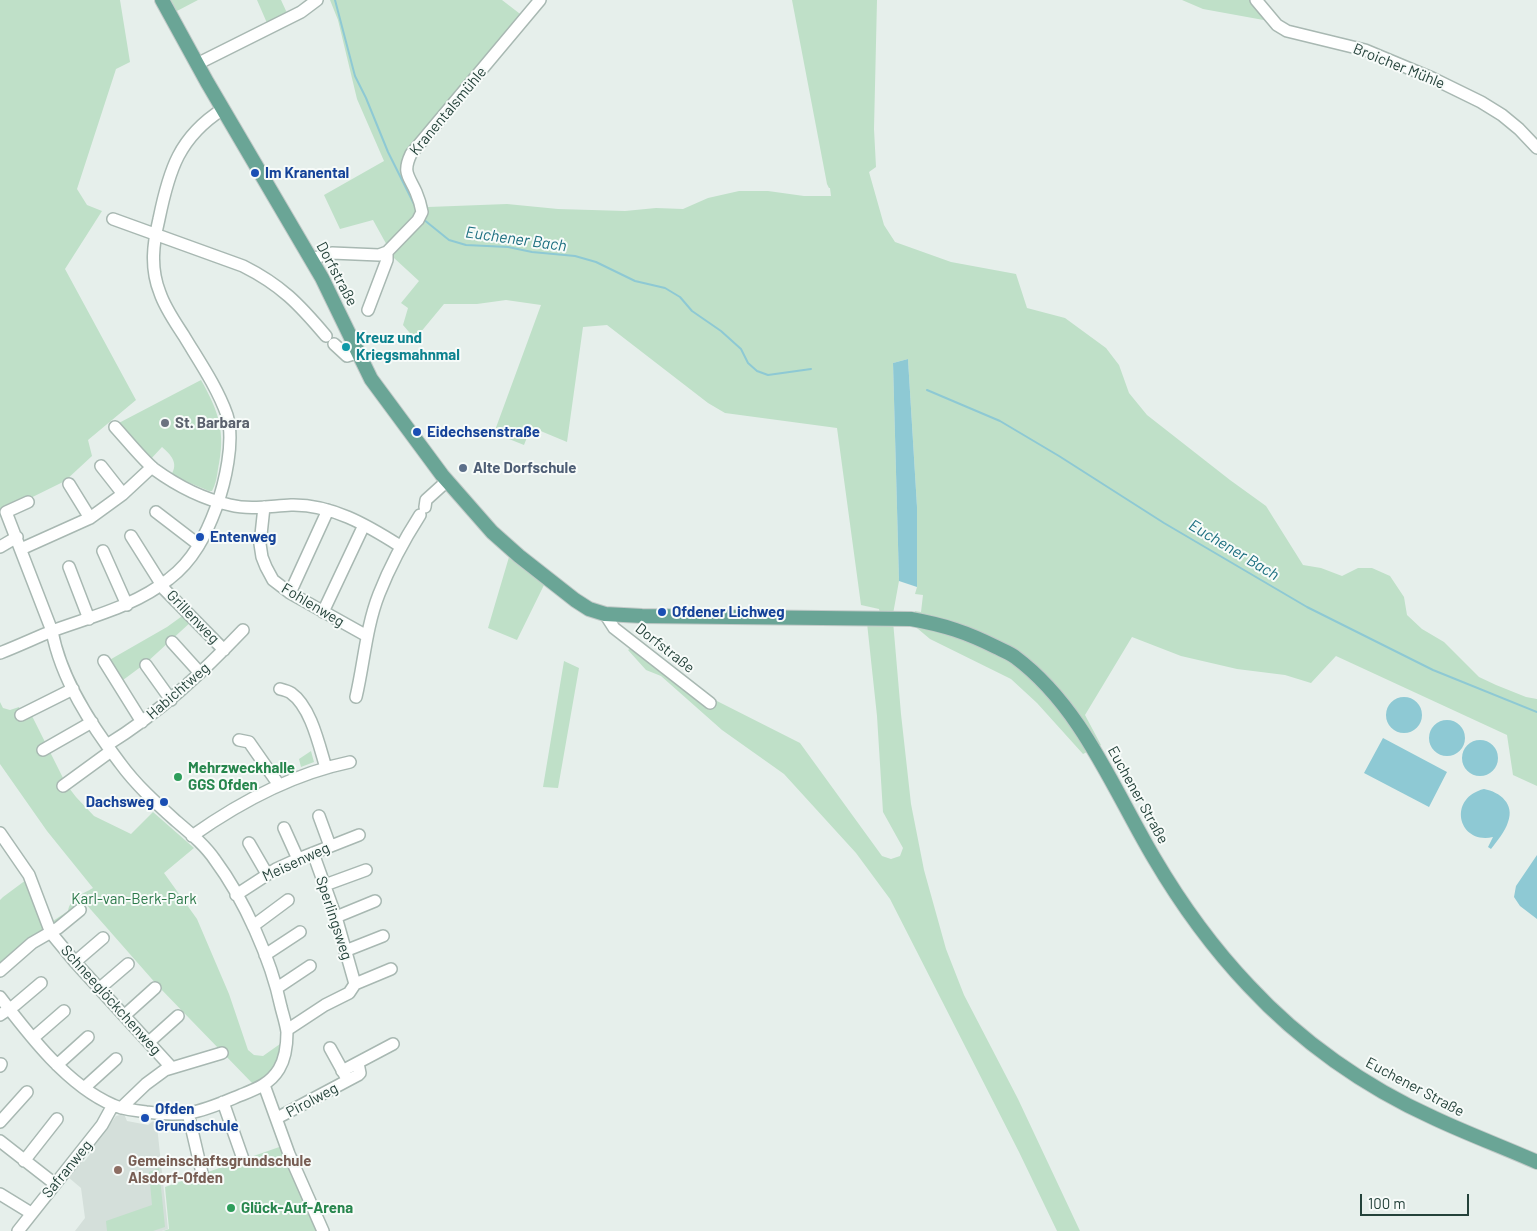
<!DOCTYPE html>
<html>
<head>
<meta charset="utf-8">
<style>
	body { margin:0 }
	#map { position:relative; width:1537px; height:1231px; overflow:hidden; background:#e6efeb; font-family:Barlow,sans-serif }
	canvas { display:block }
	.scale { position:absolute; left:1360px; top:1194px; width:109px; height:22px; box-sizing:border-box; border:2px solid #24423a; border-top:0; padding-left:6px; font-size:15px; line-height:18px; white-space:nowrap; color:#24423a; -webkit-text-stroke:4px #f7fbf9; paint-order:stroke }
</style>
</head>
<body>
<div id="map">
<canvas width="1537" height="1231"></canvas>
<div class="scale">100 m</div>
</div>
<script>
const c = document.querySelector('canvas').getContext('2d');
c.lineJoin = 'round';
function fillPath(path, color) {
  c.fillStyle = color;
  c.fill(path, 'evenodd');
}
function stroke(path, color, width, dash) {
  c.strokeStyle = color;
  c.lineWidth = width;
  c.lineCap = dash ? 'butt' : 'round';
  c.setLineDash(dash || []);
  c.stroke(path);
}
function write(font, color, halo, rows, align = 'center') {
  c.font = font + ' Barlow,sans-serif';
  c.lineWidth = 4;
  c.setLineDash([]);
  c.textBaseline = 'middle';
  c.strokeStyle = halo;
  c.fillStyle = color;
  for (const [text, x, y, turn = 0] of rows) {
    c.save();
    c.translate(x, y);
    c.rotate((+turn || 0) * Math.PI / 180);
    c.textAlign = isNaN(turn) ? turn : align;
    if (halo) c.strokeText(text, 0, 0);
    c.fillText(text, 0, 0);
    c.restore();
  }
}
const built = new Path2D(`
	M124,1114l3,7 21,4 5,-4 4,5 11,103 -6,2h-87l10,-13 -4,-30 -13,-11 14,-16 2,1 10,-13 -1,-2 23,-31z`);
const green = new Path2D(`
	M0,0h120l10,62 -14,7 -39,120 10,16 15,6 -37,58 71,131 -48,40 4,16 -27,25 -65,32z
	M170,0h28l-23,12z
	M257,0h24l6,13 -20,10z
	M330,0h172l26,20 -113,135 -5,13 18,39 79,-3 51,5 67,2 31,-3 27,1 25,-11 31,-7h29l36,5h27l-1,-8h-1l-2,-4 -35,-184h85l-3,129 2,38 -7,5 15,53 11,17 56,20 65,12 11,34 38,10 41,30 13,17 10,28 18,22 83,65 36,26 37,59 18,3 21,8 16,-8h14l18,8 14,21 3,18 15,14 22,13 35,35 17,8 30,12 11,2v87l-24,-11 -6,-40 -171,-79 -25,27 -26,-8 -48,-6 -56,-13 -49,-19 -47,78 16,30 -18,9 -46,-51 -26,-24 -81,-40 -19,-16 4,-12 6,1 2,-17 -8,-1 2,-7v-80l-9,-148 -15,4 6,218 -6,33 -13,-1 -1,-4 -18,-4 -24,-177 -112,-15 -17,-10 -101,-78 -24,2 -16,115 -36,-15 -7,18 -30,-12 47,-128 -35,-5 -29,4h-33l-29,35 -12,-14 5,-17 -7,-5 18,-22 -25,-23 -21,-38 -33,9 -16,-34 60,-34 -27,-62 -19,-79z
	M1182,0h75l12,21 -66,-12z
	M201,380c18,32 25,52 17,89 -1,7 -2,15 -6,22h-3l-38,-16c8,-12 0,-20 -9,-28l-13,14 -34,-36z
	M509,557l35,28 -27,55 -29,-12z
	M185,614l7,7 -46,42 -27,20 -13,-21 61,-35z
	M893,621l8,93 10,90 13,66 22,79 18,46 54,104 62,132h-23l-38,-79 -129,-253 -34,-46 -72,-79 -62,-44 -61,-54 -15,-6 -18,-20 12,-8 73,57 87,44 82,113 9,3 9,-3 3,-8 -20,-36 -6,-96 -10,-93z
	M564,661l15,7 -21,120 -15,-1z
	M0,702l3,6 7,2 9,-3 6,12 7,-3 34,68 10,13 18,19 37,18 22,-22 41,36 -30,25 33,46 32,75 19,56 6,5 9,1 17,-12c-1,18 -11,33 -27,40l-95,-98 -73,-83 -70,46 -15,14v-63l3,-3 27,-20 17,48 21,-14c2,-13 15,-17 25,-23l-46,-57 -47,-67z
	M311,751l3,11 -13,5 -2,-8z
	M285,1145l35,86h-157l6,-2 -4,-42z
	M159,1168l6,59 -12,4h-46l-1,-10 46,-16 -3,-33z`);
const water = new Path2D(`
	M908,359l9,148v80l-18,-6 -6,-218z
	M1386 715a18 18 0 1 1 36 0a18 18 0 1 1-36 0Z
	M1429 738a18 18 0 1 1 36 0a18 18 0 1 1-36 0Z
	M1383,738l64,34 -18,35 -65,-34z
	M1462 758a18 18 0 1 1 36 0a18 18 0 1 1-36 0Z
	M1484,789c16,3 31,15 24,33 -3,10 -11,19 -17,27l-3,-2 5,-10c-35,8 -46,-39 -9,-48z
	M1537,855v64l-17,-13 -6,-9 2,-11z`);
const stream = new Path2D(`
	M335,0l20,76 11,22 22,54 27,54
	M423,219l26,21 17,5 42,2 24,5 43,4 21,6 39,19 30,7 15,9 12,14 29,20 20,18 7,14 9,8 11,4 43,-6
	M927,390l73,31 59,35 105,67 143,84 126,63 104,42`);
const minor = new Path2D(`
	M1256,0l21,25 10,6 78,19 67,28 49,24 21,13 17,14 18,19
	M197,64l104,-52 16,-12
	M113,219l130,47c38,19 56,38 83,70
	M311,259l21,-6 47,2 8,-3 31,-32 4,-8c-1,-6 -3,-13 -6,-20 -7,-16 -14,-19 -5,-38l129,-154
	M368,310l19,-50v-8
	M334,344l13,12 10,-3
	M115,427c11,12 27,32 39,42 22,16 49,30 76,36 20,5 40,1 61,0 40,-1 76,20 109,41
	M101,466l22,28
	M69,484l21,34
	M264,507l-4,37 2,13 4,10 7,13 17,13 77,43
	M425,507l1,-7 21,-19
	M156,512l43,33
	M131,536l34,54 59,60
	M0,547l17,-10
	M21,549l69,-31 33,-24 29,-27
	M103,551l24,54
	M69,567l20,52
	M290,593l38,-83
	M323,612l41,-87
	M605,614l9,14 96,75
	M172,642l28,31
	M0,653c18,-7 35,-15 52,-22 41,-15 83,-25 117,-52 24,-18 37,-44 47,-71 9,-25 19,-67 11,-93 -10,-28 -28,-54 -43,-79 -9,-14 -19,-28 -24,-43 -10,-25 -7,-49 -1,-74 10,-49 20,-82 64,-110
	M104,661l38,61
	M146,665l25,35
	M280,689c4,1 8,2 11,4 20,14 28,52 35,75
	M356,697c8,-34 10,-70 23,-103 11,-28 25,-54 41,-79
	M21,715l52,-26
	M239,740l10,2 30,43
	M107,745c52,-32 95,-72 136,-115
	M43,750l49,-28
	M63,786l48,-35
	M319,816l11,30
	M284,828l14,31
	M0,833l29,42 22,58 24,29 96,105
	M192,836c48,-34 100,-62 158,-74
	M249,843l18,31
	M313,853l23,64 19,67
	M325,885l41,-15
	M236,895l40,-26 22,-10 61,-24
	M336,917l39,-16
	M253,926l35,-26
	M345,951l38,-15
	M265,955l35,-23
	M75,962l28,-24
	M0,971l32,-28 26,-15 22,-18
	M100,988l28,-24
	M277,988l33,-22
	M0,997c29,38 68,89 113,108 11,5 22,5 33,7 14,2 29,3 43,1 18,-3 35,-11 52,-18 15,-6 29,-11 38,-26 6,-10 8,-26 8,-37 -1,-8 -4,-17 -6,-25 -10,-48 -37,-108 -66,-147 -10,-15 -25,-27 -39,-39 -20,-18 -40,-36 -56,-58 -29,-38 -59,-84 -68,-132l-46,-119 22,-10
	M0,1015l15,-10 26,-22
	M125,1015l30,-27
	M287,1030l38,-25 24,-12 6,-9 36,-15
	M33,1038l31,-27
	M149,1042l29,-26
	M330,1048l16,29
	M57,1065l31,-28
	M0,1066l1,-2
	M342,1071l51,-27
	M264,1085l25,69 34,77
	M84,1088l32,-29
	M223,1102l20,57
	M121,1108l25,-24 19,-14 57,-17
	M188,1113l14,60
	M277,1118l81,-43 2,-2 -2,-10
	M0,1122l27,-30
	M0,1141l55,43
	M24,1161l33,-42
	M0,1194l31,19
	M18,1231l84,-106 11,-20`);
const major = new Path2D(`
	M162,0l45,82 115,196 49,101 71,96 50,57 27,24 56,44 14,9 16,5 37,2 269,3c33,6 55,13 85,28 6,3 14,6 19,10 67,50 98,132 139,201 27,46 58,89 95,128 51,55 116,101 185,132 34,16 69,29 103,44`);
const markers = [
	[255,173,5,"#1a4fb4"],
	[346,347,5,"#0f9aa8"],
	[165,423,5,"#6b7280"],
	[417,432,5,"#1a4fb4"],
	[463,468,5,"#5c6f8a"],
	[200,537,5,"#1a4fb4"],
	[662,612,5,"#1a4fb4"],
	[178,777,5,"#2e9e5b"],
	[164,802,5,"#1a4fb4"],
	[145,1118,5,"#1a4fb4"],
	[118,1170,5,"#8d6e63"],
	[231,1208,5,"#2e9e5b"]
];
const streetNames = [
	["Broicher Mühle",1399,66,22],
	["Kranentalsmühle",448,111,-50],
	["Dorfstraße",337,274,62],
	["Fohlenweg",313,605,31],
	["Grillenweg",193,617,46],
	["Dorfstraße",665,648,38],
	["Habichtweg",178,691,-41],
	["Euchener Straße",1138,795,61],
	["Meisenweg",296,862,-25],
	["Sperlingsweg",334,918,72],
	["Schneeglöckchenweg",111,1000,48],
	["Euchener Straße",1415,1087,28],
	["Pirolweg",312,1100,-28],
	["Safranweg",67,1169,-51]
];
const transitNames = [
	["Im Kranental",265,173],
	["Eidechsenstraße",427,432],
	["Entenweg",210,537],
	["Ofdener Lichweg",672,612],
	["Dachsweg",154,802,"right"],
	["Ofden",155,1109],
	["Grundschule",155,1126]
];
const cultureNames = [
	["Kreuz und",356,338],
	["Kriegsmahnmal",356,355]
];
const worshipNames = [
	["St. Barbara",175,423]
];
const serviceNames = [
	["Alte Dorfschule",473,468]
];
const leisureNames = [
	["Mehrzweckhalle",188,768],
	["GGS Ofden",188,785],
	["Glück-Auf-Arena",241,1208]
];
const parkNames = [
	["Karl-van-Berk-Park",134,899]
];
const educationNames = [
	["Gemeinschaftsgrundschule",128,1161],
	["Alsdorf-Ofden",128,1178]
];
const waterNames = [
	["Euchener Bach",516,239,8],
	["Euchener Bach",1234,550,31]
];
fillPath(built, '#d4dfda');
fillPath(green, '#bfe0c8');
fillPath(water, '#8ec9d4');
stroke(stream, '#8ec9d4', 2);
stroke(minor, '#a8b8b2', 14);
stroke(major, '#c2cac8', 16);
stroke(minor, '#fff', 11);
stroke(major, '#6aa596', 14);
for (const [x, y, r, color] of markers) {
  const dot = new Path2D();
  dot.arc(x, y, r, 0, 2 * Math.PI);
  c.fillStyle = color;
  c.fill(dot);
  stroke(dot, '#f7fbf9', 2);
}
write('15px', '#24423a', '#f7fbf9', streetNames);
write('bold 15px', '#164399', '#f7fbf9', transitNames, 'left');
write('bold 15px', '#0d838f', '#f7fbf9', cultureNames, 'left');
write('bold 15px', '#5b616d', '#f7fbf9', worshipNames, 'left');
write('bold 15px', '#4e5e75', '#f7fbf9', serviceNames, 'left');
write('bold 15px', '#27864d', '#f7fbf9', leisureNames, 'left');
write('15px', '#2d7a4b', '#f7fbf9', parkNames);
write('bold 15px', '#785e54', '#f7fbf9', educationNames, 'left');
write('italic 16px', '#1c6f80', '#f7fbf9', waterNames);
</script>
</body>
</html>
